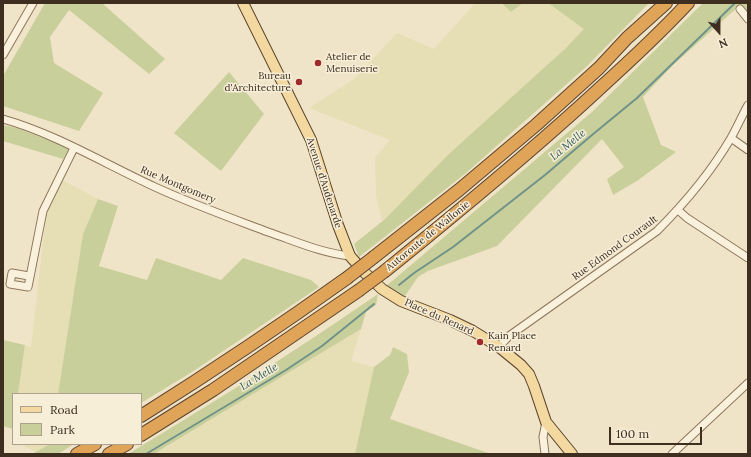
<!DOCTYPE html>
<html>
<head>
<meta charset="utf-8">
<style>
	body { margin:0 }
	#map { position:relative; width:751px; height:457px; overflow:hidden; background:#f0e4c8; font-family:Lora,serif }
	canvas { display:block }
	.frame { position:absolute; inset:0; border:4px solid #3d2e20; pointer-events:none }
	.legend { position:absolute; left:12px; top:393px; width:130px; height:52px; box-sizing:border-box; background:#f7eed8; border:1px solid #ada18e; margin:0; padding:5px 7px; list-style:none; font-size:12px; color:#3d2e20 }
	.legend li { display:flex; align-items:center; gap:8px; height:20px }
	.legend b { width:20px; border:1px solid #ada18e }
	.north { position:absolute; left:699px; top:12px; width:40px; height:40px; -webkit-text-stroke:3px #f7eed8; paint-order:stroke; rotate:159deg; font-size:11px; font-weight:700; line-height:16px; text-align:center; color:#3d2e20 }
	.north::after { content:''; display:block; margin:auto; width:14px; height:18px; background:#3d2e20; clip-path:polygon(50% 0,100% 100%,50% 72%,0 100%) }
	.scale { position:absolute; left:609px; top:427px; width:93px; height:18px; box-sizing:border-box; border:2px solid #3d2e20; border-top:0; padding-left:5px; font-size:12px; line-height:14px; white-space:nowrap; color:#3d2e20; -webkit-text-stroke:3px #f7eed8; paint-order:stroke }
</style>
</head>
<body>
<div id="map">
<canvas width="751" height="457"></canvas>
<div class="frame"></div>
<ul class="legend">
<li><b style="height:5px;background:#f3d9a0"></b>Road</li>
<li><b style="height:11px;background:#c9cf9b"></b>Park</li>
</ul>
<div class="north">N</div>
<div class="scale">100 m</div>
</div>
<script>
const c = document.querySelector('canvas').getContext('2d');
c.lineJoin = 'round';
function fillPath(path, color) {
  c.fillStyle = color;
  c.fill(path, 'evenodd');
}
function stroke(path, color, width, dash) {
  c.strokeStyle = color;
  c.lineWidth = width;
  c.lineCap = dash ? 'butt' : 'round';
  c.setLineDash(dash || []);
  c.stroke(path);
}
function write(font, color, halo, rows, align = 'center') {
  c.font = font + ' Lora,serif';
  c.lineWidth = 3;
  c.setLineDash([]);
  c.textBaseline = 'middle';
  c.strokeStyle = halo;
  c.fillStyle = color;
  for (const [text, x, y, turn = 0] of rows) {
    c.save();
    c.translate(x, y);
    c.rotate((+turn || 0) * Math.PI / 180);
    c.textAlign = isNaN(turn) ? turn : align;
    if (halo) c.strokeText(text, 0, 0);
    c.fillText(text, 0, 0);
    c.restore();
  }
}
const farmland = new Path2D(`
	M475,3h24l12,9 12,-9h25l37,26 -35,35 -168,157 -6,-25 -1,-38 15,-18 -81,-32 45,-29 43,-46 37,16z
	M58,178l40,21 -15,35 -25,160h-40l7,-49 6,2 14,-122 -2,-14z
	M361,329l-10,32 23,6 -19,87h-200z
	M20,444h30l-14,8z`);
const green = new Path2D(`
	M45,3h57l63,56 -16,15 -80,-64 -19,27 4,26 49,30 -24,38 -76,-25v-30z
	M501,3h22l-12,9z
	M548,3h101l-63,64 -120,106 -107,84 -5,-13 31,-25 64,-65 117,-106 18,-19z
	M703,3h45v11l-9,-8 -67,60 -29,31 18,48 15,7 -39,29 -24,14 -6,-16 17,-12 -22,-28 -105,107 -69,25 -10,6 -15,22 -18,-12 207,-175z
	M229,72l35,42 -43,57 -47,-38z
	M3,125l14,3 52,20 -6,11 -60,-18z
	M98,199l20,7 -19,60 48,14 9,-22 65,22 22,-22 68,22 8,7 -127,85 -51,31v-9h-83l25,-160z
	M378,294l-2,11 -10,7 -5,17 -207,125h-26c85,-51 169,-104 250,-160z
	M3,340l22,5 -7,49h-5v35l-10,-3z
	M393,347l14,7 2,18 -19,47 101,35h-136l19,-87 16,-12z
	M50,444h24l-16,10h-26z`);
const stream = new Path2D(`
	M399,285l15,-12 39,-26 92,-72 47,-40 45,-37 98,-95
	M146,454l140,-84 36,-24 52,-42`);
const minor = new Path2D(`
	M740,9l8,10
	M3,55l30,-52
	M3,119c53,15 102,45 152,68 37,17 76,31 113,45 27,9 53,21 82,24
	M731,138l17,12
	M678,210l9,8 61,40
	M29,276l-17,-3 -2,11 18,3 15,-76 31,-63
	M499,347l10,-11 148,-105c28,-28 54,-59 74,-93 6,-11 11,-22 17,-33
	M545,454l-2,-17 3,-15
	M672,454l76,-71`);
const primary = new Path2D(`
	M243,3l68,137 27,85 12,31 15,17 17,16 19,12 49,19 23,11 26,16 22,18 8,9 5,12 12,36 26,32`);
const motorway = new Path2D(`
	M374,257l85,-67 77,-65 63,-57 28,-30 39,-35
	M385,271c73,-59 145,-118 214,-182 31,-28 61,-56 89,-86
	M141,416c70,-44 139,-90 206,-138
	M141,435l72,-45 145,-99
	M77,454l18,-10
	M109,454l18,-10`);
const motorwayBridge = new Path2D(`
	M347,278l27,-21
	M358,291l27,-20`);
const markers = [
	[318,63,4,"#9e2a2b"],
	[299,82,4,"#9e2a2b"],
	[480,342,4,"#9e2a2b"]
];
const poiNames = [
	["Atelier de",326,57],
	["Menuiserie",326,69],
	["Bureau",291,76,"right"],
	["d'Architecture",291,88,"right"],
	["Kain Place",488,336],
	["Renard",488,348]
];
const streetNames = [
	["Avenue d'Audenarde",324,183,72],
	["Rue Montgomery",178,185,23],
	["Autoroute de Wallonie",428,236,-39],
	["Rue Edmond Courault",615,248,-36],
	["Place du Renard",439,317,24]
];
const waterNames = [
	["La Melle",568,145,-39],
	["La Melle",259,377,-31]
];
fillPath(farmland, '#e6deb5');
fillPath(green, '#c9cf9b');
stroke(stream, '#6f938a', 2);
stroke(minor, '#8d765c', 9);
stroke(primary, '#5b4430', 12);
stroke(motorway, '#5b4430', 14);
stroke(minor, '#faf1dc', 7);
stroke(primary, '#f3d9a0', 10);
stroke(motorway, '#e0a458', 12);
stroke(motorwayBridge, '#5b4430', 14, []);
stroke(motorwayBridge, '#e0a458', 12);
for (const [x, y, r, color] of markers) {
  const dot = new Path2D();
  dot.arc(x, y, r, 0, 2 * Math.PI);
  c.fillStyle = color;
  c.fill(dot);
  stroke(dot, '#f7eed8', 1.5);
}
write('10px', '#3d2e20', '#f7eed8', poiNames, 'left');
write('10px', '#3d2e20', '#f7eed8', streetNames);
write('italic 11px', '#2f5d5a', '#f7eed8', waterNames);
</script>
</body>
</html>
